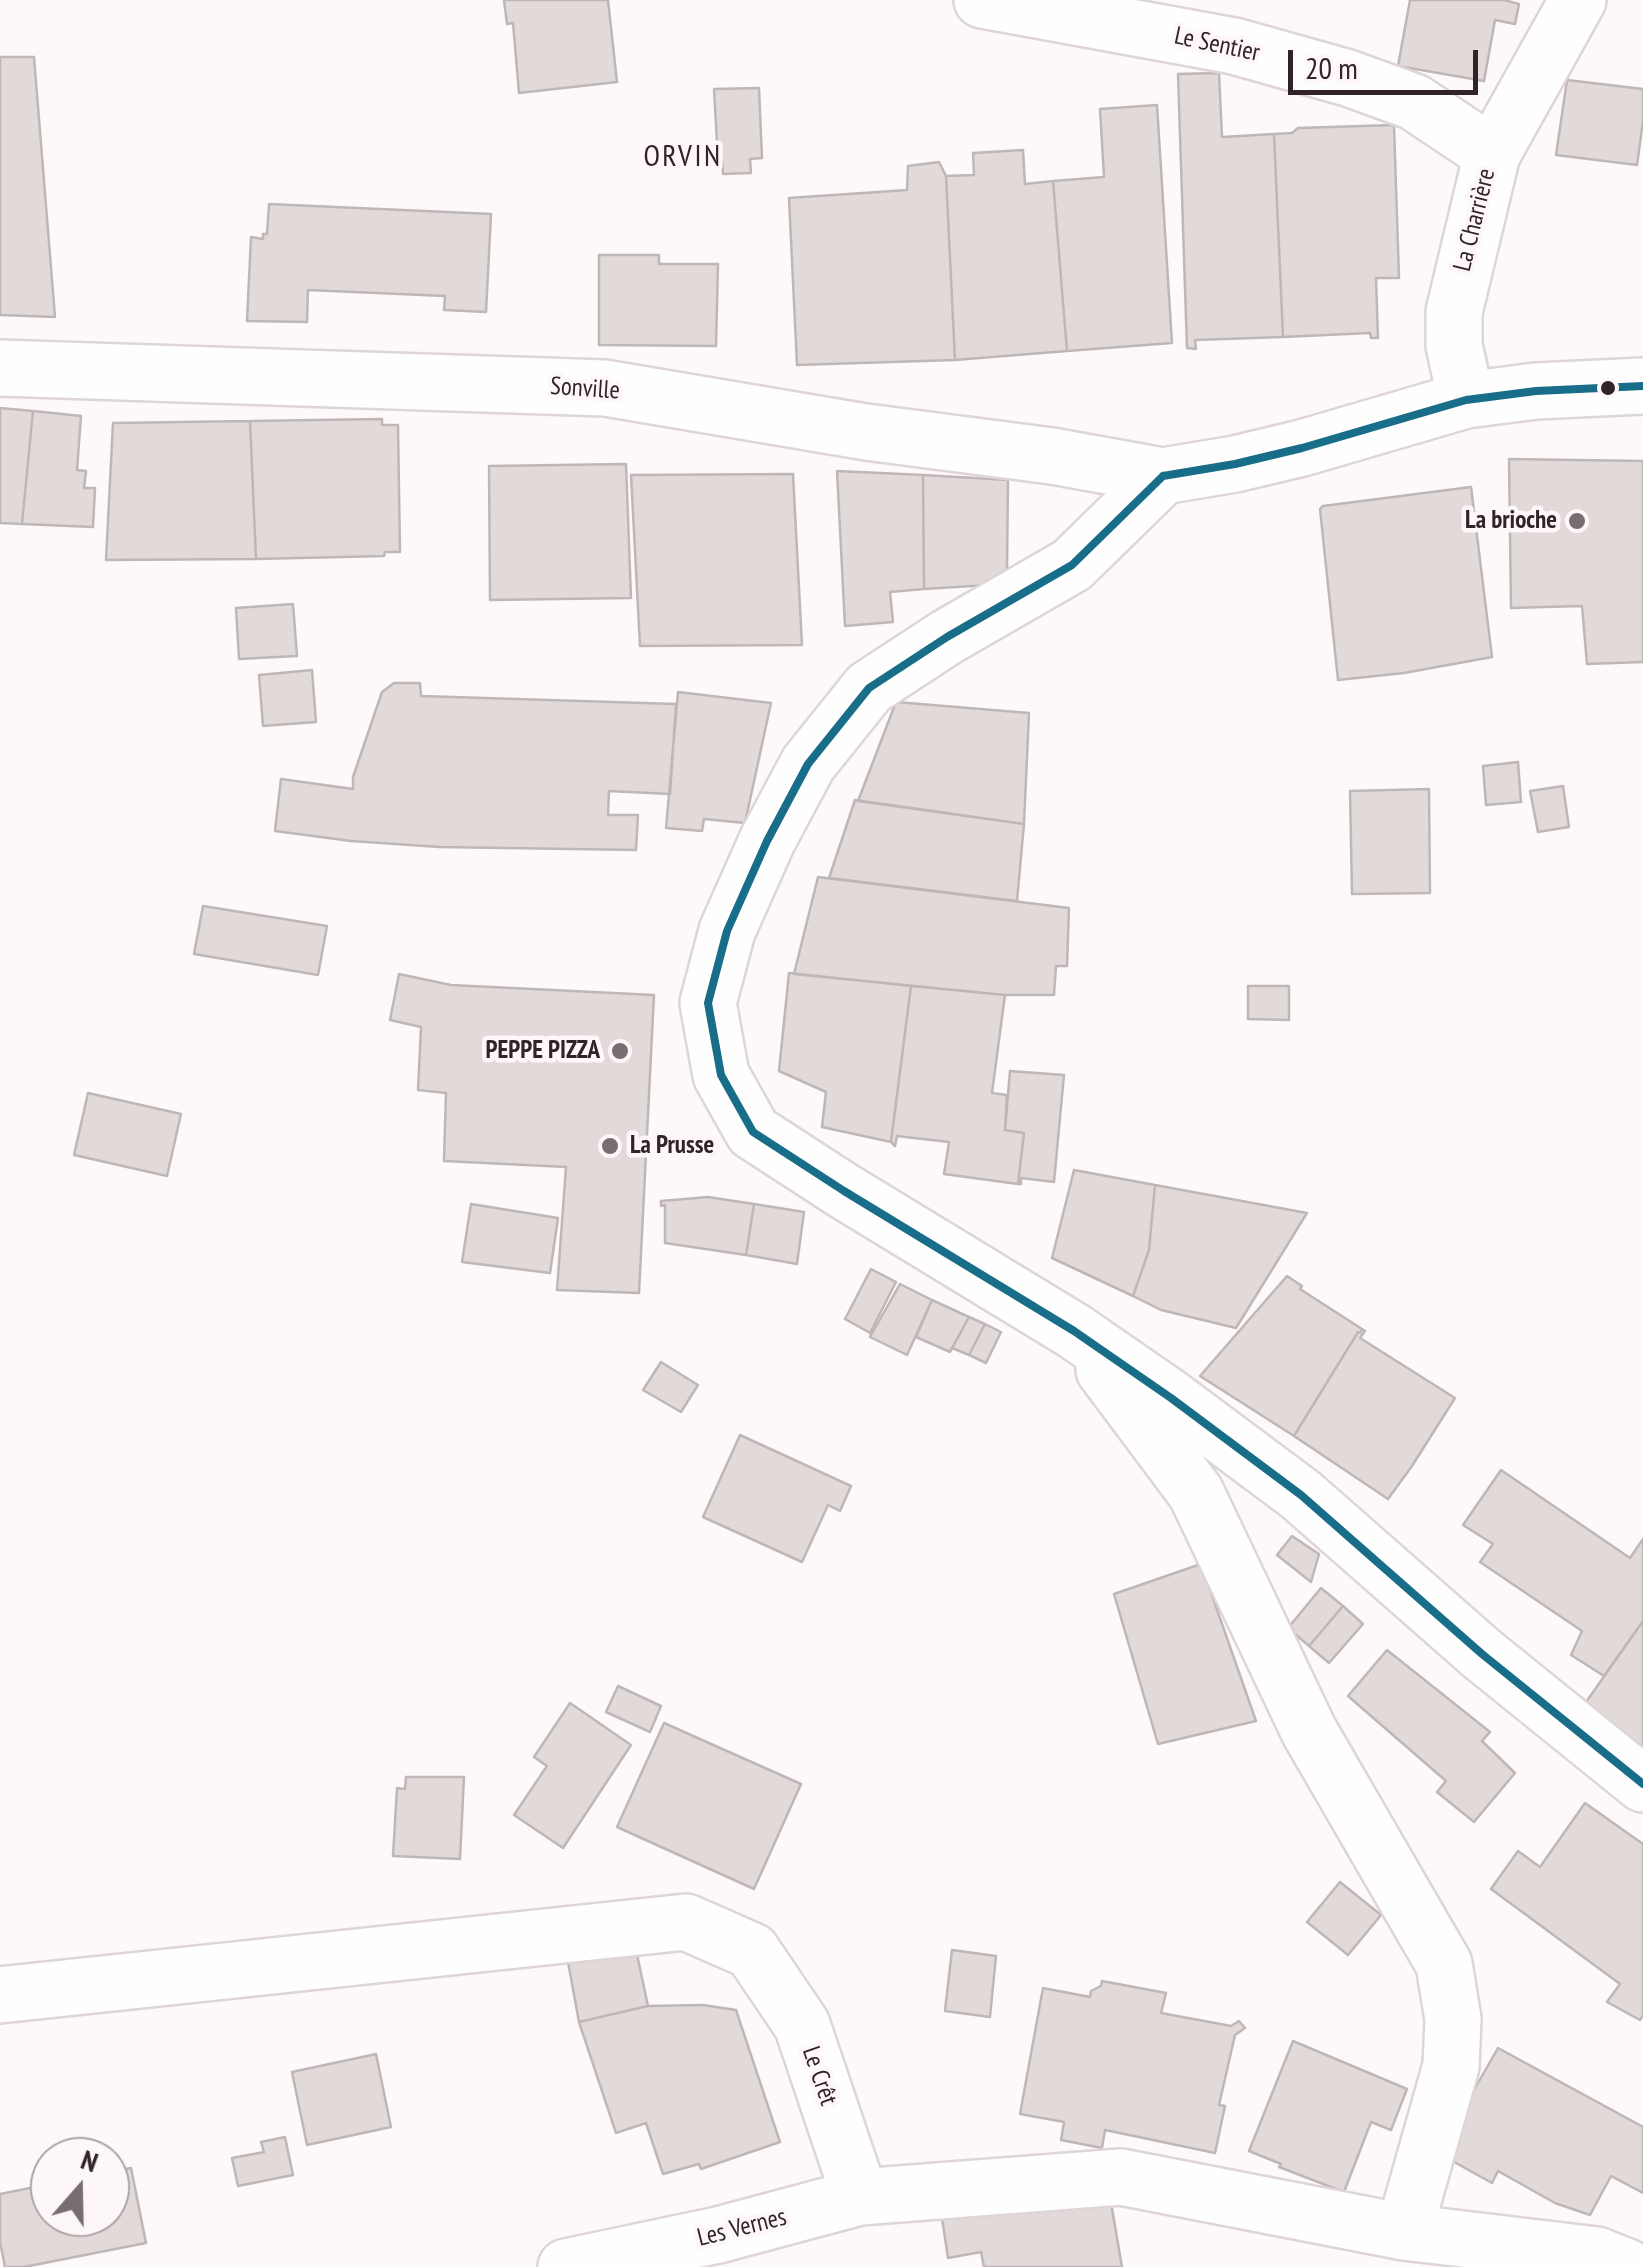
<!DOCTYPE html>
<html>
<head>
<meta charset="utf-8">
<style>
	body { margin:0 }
	#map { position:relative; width:1643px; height:2267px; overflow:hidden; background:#fdf8fa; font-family:"PT Sans Narrow",sans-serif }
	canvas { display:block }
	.north { position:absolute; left:30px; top:2137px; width:100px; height:100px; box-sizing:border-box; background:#fef7f9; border:2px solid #aca3a5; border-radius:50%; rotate:20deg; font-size:28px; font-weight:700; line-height:40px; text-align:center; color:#302428 }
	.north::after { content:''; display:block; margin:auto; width:35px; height:45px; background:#786e72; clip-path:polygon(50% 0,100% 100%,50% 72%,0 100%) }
	.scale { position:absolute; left:1288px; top:50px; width:190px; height:45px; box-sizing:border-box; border:5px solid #302428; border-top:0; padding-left:12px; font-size:30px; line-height:35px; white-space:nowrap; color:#302428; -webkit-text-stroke:8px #fef7f9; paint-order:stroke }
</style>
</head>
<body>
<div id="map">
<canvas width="1643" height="2267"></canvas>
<div class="north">N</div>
<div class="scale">20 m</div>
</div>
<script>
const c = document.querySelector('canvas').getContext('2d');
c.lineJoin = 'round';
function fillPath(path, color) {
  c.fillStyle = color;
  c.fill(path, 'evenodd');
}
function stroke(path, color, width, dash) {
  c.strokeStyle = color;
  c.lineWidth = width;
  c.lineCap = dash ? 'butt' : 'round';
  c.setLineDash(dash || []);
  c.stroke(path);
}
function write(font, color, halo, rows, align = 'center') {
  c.font = font + ' "PT Sans Narrow",sans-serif';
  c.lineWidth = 9;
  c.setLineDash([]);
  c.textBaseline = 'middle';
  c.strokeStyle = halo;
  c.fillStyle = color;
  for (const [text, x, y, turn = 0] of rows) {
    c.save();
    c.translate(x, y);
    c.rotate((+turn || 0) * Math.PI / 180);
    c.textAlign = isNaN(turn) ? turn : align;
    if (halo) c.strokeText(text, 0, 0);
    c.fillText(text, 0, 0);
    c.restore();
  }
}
const building = new Path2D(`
	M504,0h104l9,82 -98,11 -6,-70 -6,1z
	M1410,0h94l15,4 -4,20 -20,-4 -11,61 -86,-15z
	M0,57h34l21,260 -55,-2z
	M1219,73l3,64 52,-3 9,203 -88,3 1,9 -9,-1 -9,-274z
	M1567,80l76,9v32l-6,44 -81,-10z
	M759,88l3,70 -12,1 1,14 -28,1 -1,-14 -4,1 -4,-72z
	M1157,105l15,238 -105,8 -14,-170 51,-4 -4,-68z
	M1394,125l5,153h-23l2,60h-7l-1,-5 -87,4 -9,-203 18,-1 6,-5z
	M1023,150l2,34 28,-3 14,170 -112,9 -9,-184 28,-1 -1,-22z
	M939,162l7,14 9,184 -158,5 -8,-167 118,-8 1,-24z
	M269,204l222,10 -5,98 -42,-2 1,-14 -137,-6 -1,32 -60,-1 4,-84 12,2v-5h4z
	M599,255h60v9h59l-2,82 -117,-1z
	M0,408l33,3 -11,113 -22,-1z
	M33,411l48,5 -4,54 9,1 -2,17h11l-2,39 -71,-3z
	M382,419v6h16l2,127h-15l-1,4 -128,3 -6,-138z
	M250,421l6,138 -150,1 7,-137z
	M1509,459l134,2v201l-56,2 -5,-58 -71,2z
	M626,464l5,134 -141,2 -1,-134z
	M837,471l86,4 1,114 -34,3 3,30 -48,4z
	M793,474l9,171 -162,1 -9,-171z
	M923,475l85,5 -1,89 -18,16 -65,4z
	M1471,487l21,170 -88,16 -66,7 -18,-171 3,-3z
	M293,604l4,52 -58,3 -3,-51z
	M312,670l4,52 -53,4 -4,-51z
	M394,683h26l1,13 255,8 -6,90 -61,-3 -1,24h30l-2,35 -197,-3 -88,-6 -76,-10 6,-52 72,10v-12l29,-85z
	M678,692l93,11 -26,120 -41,-4 -2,12 -36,-3z
	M896,702l133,11 -5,111 -166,-23z
	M1518,762l3,40 -35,3 -3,-39z
	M1563,786l6,41 -31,5 -8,-41z
	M1429,789l1,104 -78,1 -2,-103z
	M855,800l169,24 -7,77 -188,-23z
	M818,877l251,31 -2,58h-11l-2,29h-49l-211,-21z
	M203,906l124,20 -9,49 -124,-21z
	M789,973l122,13 -20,156 -69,-15 4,-35 -47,-21z
	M399,974l52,11 203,10 -15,298 -82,-3 9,-123 -122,-6 2,-68 -28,-3 3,-63 -31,-7z
	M911,986l94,9 -13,98 15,2 -2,35 19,3 -6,51 -74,-10 5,-32 -52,-6 -2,10 -4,-4z
	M1248,986h41v34l-41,-1z
	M1010,1071l54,4 -10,107 -33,-4v6h-3l6,-51 -19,-3z
	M88,1093l93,21 -14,62 -93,-21z
	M1074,1170l81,15 -6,65 -16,46 -81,-38z
	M1155,1185l152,28 -71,115 -75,-18 -28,-14 16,-46z
	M708,1197l46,7 -8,51 -81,-12v-38l-4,1v-5z
	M471,1204l87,14 -8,55 -88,-11z
	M754,1204l50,8 -7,52 -51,-9z
	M871,1269l25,13 -26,51 -25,-14z
	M1287,1276l15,10 -2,3 62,40 -2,4 -2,-1 -64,104 -94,-60z
	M900,1284l32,16 -25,55 -37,-18z
	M932,1300l37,17 -19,35 -34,-15z
	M969,1317l16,7 -16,31 -17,-7z
	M985,1324l16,8 -15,31 -17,-8z
	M1362,1329l3,2 -5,7 95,60 -43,68 -24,33 -94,-63 64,-104 2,1z
	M661,1362l37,23 -17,27 -38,-22z
	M740,1435l111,51 -11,25 -12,-6 -26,57 -99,-45z
	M1501,1470l129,88 13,-19v82l-39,55 -33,-21 11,-24 -102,-69 13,-18 -30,-19z
	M1292,1536l27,18 -8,28 -34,-27z
	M1201,1564l55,157 -98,23 -44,-150z
	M1321,1588l22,18 -34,40 -21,-18z
	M1343,1606l20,18 -34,39 -20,-17z
	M1643,1621v126l-59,-42z
	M1387,1650l103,82 -8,9 33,32 -41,49 -37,-30 9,-11 -98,-85z
	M618,1686l43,20 -11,26 -44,-20z
	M570,1703l61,42 -68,103 -49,-33 33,-49 -13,-9z
	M664,1723l137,61 -47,105 -137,-62z
	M406,1777h58l-4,82 -67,-3 4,-68 8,1z
	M1585,1803l58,41v171l-3,5 -33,-18 13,-18 -129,-95 27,-38 22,16z
	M1340,1882l41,33 -33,40 -41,-33z
	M635,1945l13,61 -69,16 -11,-60z
	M952,1950l44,6 -6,61 -45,-6z
	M1102,1981l64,12 -5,20 70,13 8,-5 6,7 -10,7 -16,70 6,1 -10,47 -110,-23 -3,18 -41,-8 3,-18 -44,-8 23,-126 47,9 1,-6 10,-5z
	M703,2005l33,5 44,132 -79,27 -2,-5 -36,10 -17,-51 -30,10 -37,-111 69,-16z
	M1293,2041l114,48 -16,41 -20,-8 -27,70 -65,-25 2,-3 -32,-13z
	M1498,2048l145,79v66l-32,-17 -21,39 -35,-12 -57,-32 -6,12 -54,-30z
	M376,2054l15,73 -84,18 -15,-73z
	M285,2137l8,38 -55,11 -6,-28 32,-6 -3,-10z
	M131,2168l15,75 -122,24h-19l-5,-25v-48l50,-10v33h60v-45z
	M1109,2191l13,76h-138l-3,-15 -33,6 -6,-40z`);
const minor = new Path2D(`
	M982,0l252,46 114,32 66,24 78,52
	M0,368l605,20 261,44 186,24 111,20 72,-12 67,-16 164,-48 70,-9 107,-5
	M1466,400l-12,-55v-33l38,-158 86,-154
	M1163,476l-91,89 -125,72 -78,51 -61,76 -41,77 -40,90 -19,72 13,72 32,57 91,59 230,140 97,67 130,97 181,159 161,130
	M1104,1370l92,123 113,238 135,233 9,55 -2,47 -47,166
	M0,1995l686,-73 66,29 50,74 58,172 261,-20 283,55 193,23 30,12
	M566,2267l152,-32 142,-38`);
const bus1 = new Path2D(`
	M1163,476l-91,89 -125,72 -78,51 -61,76 -41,77 -40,90 -19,72 13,72 32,57 91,59 230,140 97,67 130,97 181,159 161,130
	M1163,476l72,-12 67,-16 164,-48 70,-9 107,-5`);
const markers = [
	[1608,388,9,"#302428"],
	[1577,521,10,"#786e72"],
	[620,1051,10,"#786e72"],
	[610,1146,10,"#786e72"]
];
const streetNames = [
	["Le Sentier",1217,45,12],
	["La Charrière",1475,220,-76],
	["Sonville",585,389,4],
	["Le Crêt",819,2076,71],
	["Les Vernes",742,2228,-14]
];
const poiNames = [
	["La brioche",1557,521],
	["PEPPE PIZZA",600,1051],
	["La Prusse",630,1146,"left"]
];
const quarterNames = [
	["ORVIN",683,157]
];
fillPath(building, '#e2d9d9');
stroke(building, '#bfb7b7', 2.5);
stroke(minor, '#ded5d8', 60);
stroke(minor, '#fffefe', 55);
stroke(bus1, '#186d88', 8);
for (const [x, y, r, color] of markers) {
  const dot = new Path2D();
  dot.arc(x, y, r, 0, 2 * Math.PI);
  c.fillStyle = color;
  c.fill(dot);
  stroke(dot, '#fef7f9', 4);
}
write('25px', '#302428', '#fef7f9', streetNames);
write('bold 25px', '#302428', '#fef7f9', poiNames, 'right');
c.letterSpacing = '2.5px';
write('30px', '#302428', '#fef7f9', quarterNames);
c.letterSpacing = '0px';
</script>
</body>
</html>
